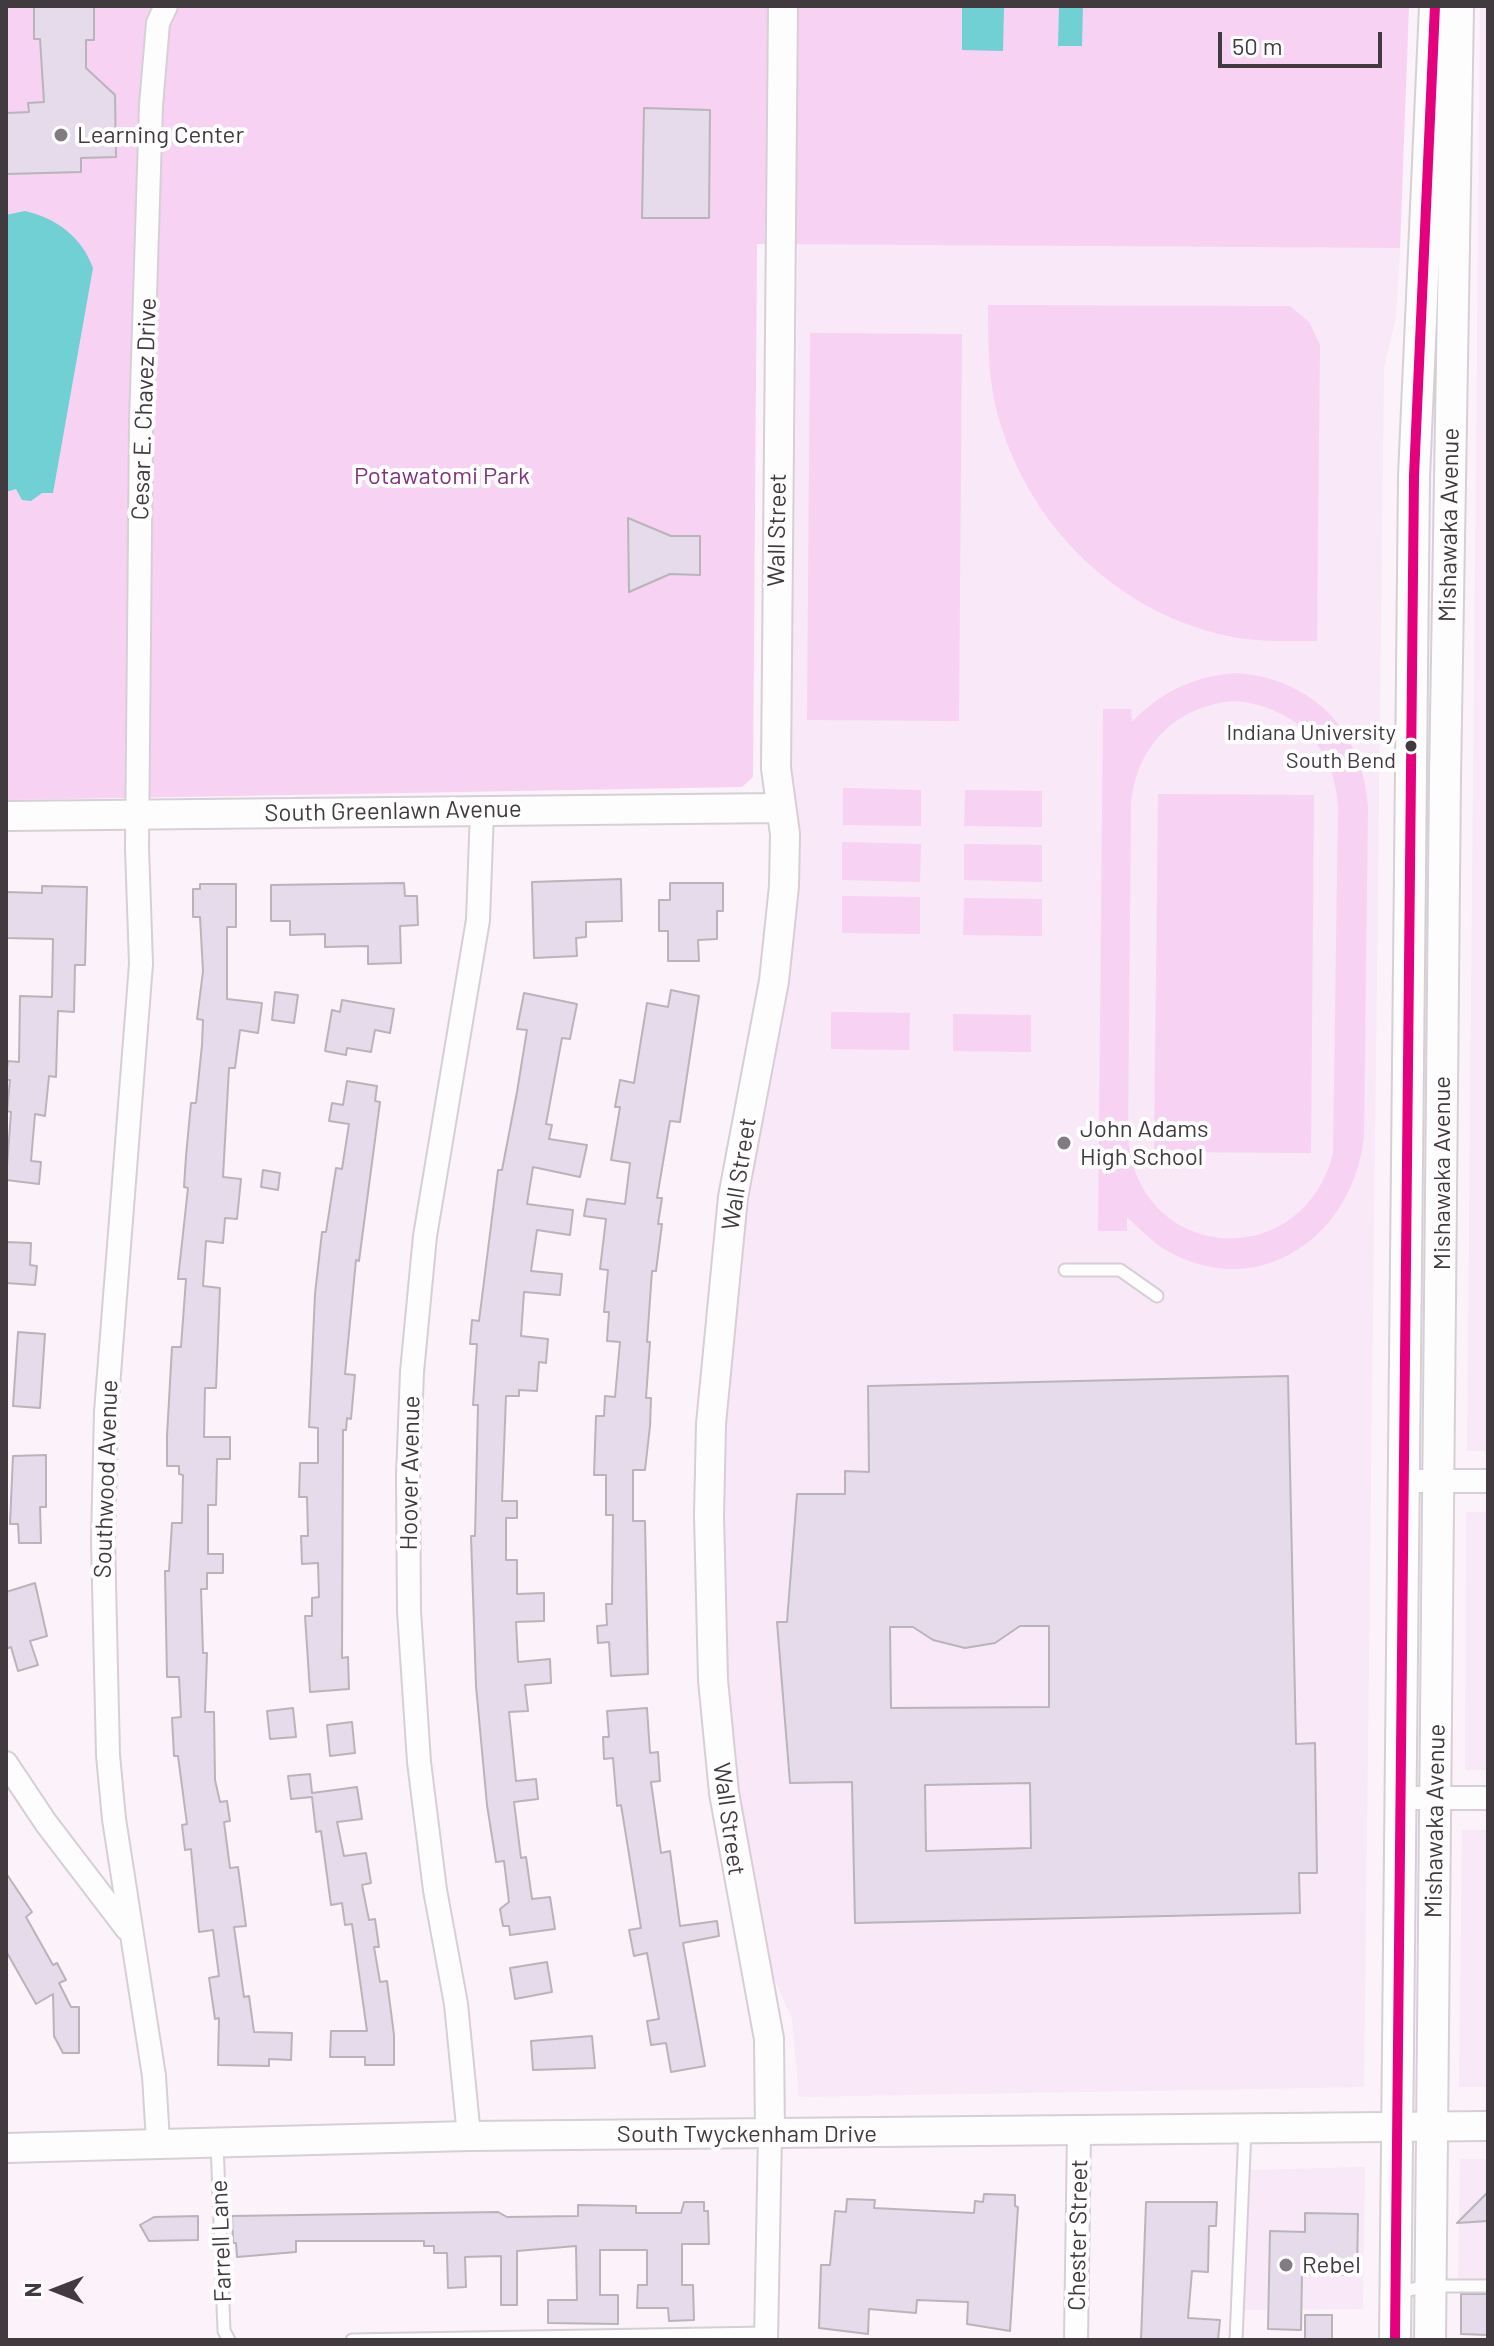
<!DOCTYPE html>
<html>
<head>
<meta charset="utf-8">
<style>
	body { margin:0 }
	#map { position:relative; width:1494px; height:2346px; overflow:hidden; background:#fbf2fa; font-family:Barlow,sans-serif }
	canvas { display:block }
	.frame { position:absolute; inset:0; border:8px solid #413b40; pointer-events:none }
	.north { position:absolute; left:16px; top:2250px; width:80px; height:80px; -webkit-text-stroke:6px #fff; paint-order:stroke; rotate:270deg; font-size:22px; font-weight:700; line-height:32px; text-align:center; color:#413b40 }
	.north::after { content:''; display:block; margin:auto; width:28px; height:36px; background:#413b40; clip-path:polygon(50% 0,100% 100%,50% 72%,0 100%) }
	.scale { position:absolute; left:1218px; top:32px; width:164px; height:36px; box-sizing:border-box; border:4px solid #413b40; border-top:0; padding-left:10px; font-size:24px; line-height:28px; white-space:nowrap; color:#413b40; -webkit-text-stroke:6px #fff; paint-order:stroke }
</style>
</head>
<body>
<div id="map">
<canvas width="1494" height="2346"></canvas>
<div class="frame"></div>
<div class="north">N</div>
<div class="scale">50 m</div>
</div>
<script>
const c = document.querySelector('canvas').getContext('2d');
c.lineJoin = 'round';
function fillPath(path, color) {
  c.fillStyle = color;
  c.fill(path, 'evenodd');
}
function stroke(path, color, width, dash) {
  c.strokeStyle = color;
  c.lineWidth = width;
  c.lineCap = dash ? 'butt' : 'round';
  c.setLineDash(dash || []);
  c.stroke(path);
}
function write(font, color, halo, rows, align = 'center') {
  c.font = font + ' Barlow,sans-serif';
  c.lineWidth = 8;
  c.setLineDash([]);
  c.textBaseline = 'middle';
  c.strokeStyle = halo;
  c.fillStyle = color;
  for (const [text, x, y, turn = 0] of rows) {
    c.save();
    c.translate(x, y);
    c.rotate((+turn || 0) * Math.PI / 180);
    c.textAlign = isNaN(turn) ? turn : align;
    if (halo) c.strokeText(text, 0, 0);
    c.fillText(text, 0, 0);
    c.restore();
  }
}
const built = new Path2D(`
	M1480,8h8v1443h-21z
	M798,244l602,4 -4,70 -12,49 -20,1720 -565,10 -7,-78 -28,-63 -29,-177 -13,-175v-172l24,-243 50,-350 -5,-86z
	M1466,1512h22v258h-23z
	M1462,1830h26v257h-29z
	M1460,2159h28v121l-30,1z
	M1365,2167l-2,142 -119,1 5,-140z`);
const green = new Path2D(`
	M6,6h1403l-9,242 -643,-4 -4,533 -11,10 -736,13z
	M988,305l302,1 19,16 11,23 -3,296c-26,0 -53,1 -79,-3 -119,-21 -213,-114 -242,-230 -8,-33 -8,-68 -8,-103z
	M810,333l152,1 -3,387 -152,-1z
	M1237,673c76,6 126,58 131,134l-4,329c-10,100 -106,169 -200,113 -14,-9 -25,-21 -37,-32v14h-29l5,-522h28l1,13c30,-31 62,-46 105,-49zM1234,701c60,5 100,44 104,104l-5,349c-32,122 -197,108 -205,-18l3,-330c4,-59 44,-100 103,-105z
	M843,788l78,2v36l-78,-1z
	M965,790l77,1v36l-78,-1z
	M1158,794l156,1 -3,358 -157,-1z
	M842,842l79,2 -1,38 -78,-2z
	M964,844l78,1v37l-78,-2z
	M842,896l78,1v37l-78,-1z
	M964,898l78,1v37l-79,-1z
	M831,1012l79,1 -1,37 -78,-1z
	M953,1014l78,1v37l-78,-1z`);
const water = new Path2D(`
	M1059,6h24l-1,40h-24z
	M962,7l42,1 -1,43 -41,-1z
	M25,211c31,7 57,26 68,57l-40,225h-11l-11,8 -9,-1 -6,-11 -10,3v-277z`);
const building = new Path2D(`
	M34,6h60v34h-8v28l29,27 1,62 -35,1v14l-74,2 -1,-61 23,-1 -1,-9 16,-1 -4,-63h-6z
	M644,108l66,2 -1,108h-67z
	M628,518l43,18h29v39l-30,-1 -41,18z
	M621,879l1,42 -36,1v15l-10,1 1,18 -43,2 -2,-76z
	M404,883l1,13h12l1,29 -18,1 1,37 -33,1v-18l-43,1v-13l-35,1v-14h-19v-36z
	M670,883h53v28h-6v28l-19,1 1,21h-31v-30h-9v-31h11z
	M200,884h36v43h-9v72l35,4 -4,30 -18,-3 -5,38h-6l-6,109 18,2 -4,40 -12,-1 -2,25 -17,-2 -3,45 17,2 -4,100h-11l-1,49h26v22h-13l-1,46h-8v49h15v19h-16v16h-6l2,64h4l-2,59h9l1,68 5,22 7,-1 3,20 -6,1 6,46 8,-1 8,59 -12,1 10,70 5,-1 5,36 38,1 -1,27 -22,-1v7l-51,-1 1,-47 -4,1 -6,-41 10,-2 -6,-46 -14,2 -8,-83 -6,1 -3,-25 5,-1 -9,-68h-4l-2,-38 9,-1 -2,-40h-12l-2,-106h4l3,-48h10l1,-48 -4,-1v-8h-12v-30l5,-89h9l5,-68h-8l10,-91 -4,-1 2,-31 5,-53h5l6,-58 1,-25 -6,-1 6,-48 -3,-54h-7v-28h7z
	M42,886l45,1 -2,78h-10l-1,47 -16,-1 -2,66 -7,-1 -4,40 -10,-2 -4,47 10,1 -2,22 -33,-4 5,-68 -4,-1 3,-31h-4v-5l2,-14 11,1 1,-66 32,1 1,-58 -47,-1v-46l36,1z
	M671,990l28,6 -19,126 -10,-1 -13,77h5l-4,26h4l-6,47h-4l-5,71h3l-4,56h5l-1,28 -5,44h-12v51h12l3,153 -37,2 -2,-34 -11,1 -1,-17 10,-1 -1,-21h6l1,-89h-7v-40h-12l2,-59h8l1,-20 10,1 5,-55 -13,-1 2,-29h-5l4,-42 -8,-1 6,-50 -22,-3 3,-17 38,5 5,-41 -19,-3 9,-53h-5l5,-27 14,3 13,-80 21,4z
	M275,992l23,3 -4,28 -22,-3z
	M524,993l53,11 -7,35 -8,-1 -16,86 6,1 -3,14 38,6 -7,32 -47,-10 -6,37 46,6 -3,25 -33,-5 -6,41 31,3 -2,21 -36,-3 -3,44 27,3 -2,24 -7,-1 -2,29 -18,-1v6h-13l-4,105h15v17h-11v42h11v34l27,-1v28l-28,1 2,40 32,-3 1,24 -26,2 3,26 -19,1 7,69 20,-2 2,20 -24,3 7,56 5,-1 6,42 18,-2 5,32 -45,6 -1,-9h-6l-3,-17 9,-7 -5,-41 -8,1 -9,-57 -11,-119 -5,-150h4l3,-131h-5l4,-61h-7l2,-24 7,1 19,-151h4l15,-78 10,-62 -10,-1z
	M342,1000l52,9 -4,24 -15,-3 -4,22 -24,-4 -1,7 -21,-4 7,-41 8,2z
	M347,1081l30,5 -2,15 5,1 -21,159 -3,-1 -11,114 10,1 -4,44 -4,-1 -1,12h-3l-1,228 6,-1 1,32 -39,3 -5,-76h7v-18l7,-1 -1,-34 -16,1 -1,-28h7l-1,-39h-8l1,-34h18v-35l-9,-1 6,-133 7,-62h4l10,-64 6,1 7,-45 -20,-3 3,-18 11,2z
	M263,1170l17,3 -2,17 -17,-3z
	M6,1242l25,1 -1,22 7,1 -2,19 -29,-2z
	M18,1332l27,2 -5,74 -27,-2z
	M1288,1376l8,368 19,-1 2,130h-18l1,40 -445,10 -3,-141 -62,1 -13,-161h10l10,-128h48v-23l24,1 -1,-86zM1020,1626h29v81l-158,1 -1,-81h23l20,13 32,8 30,-5zM1030,1783l1,65 -105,3 -1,-66z
	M46,1455v52h-6l1,36h-22l-1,-19h-8l3,-68z
	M35,1583l12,53 -17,5 8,24 -20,6 -7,-24 -5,2v-57z
	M293,1708l3,29 -26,2 -3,-28z
	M647,1708l3,45 8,-1 2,29 -9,1 10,71 9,-2 10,75 37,-5 2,15 -36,7 22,123 -34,6 -5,-29 -15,2 -4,-24 12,-2 -12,-66 -13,3 -5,-26 12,-2 -20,-123 -4,1 -4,-48 -9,1 -1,-22h6l-2,-26z
	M352,1722l3,31 -25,3 -3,-31z
	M310,1774l2,19 45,-6 5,32 -25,3 7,34 22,-3 5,30 -9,2 7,35 6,-1 4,28h-5l6,35 7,-1 7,54v30h-29v-8h-35l1,-26h36l-15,-107 -7,1 -3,-22 -11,2 -10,-74 -5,1 -4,-35 -21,2 -3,-23z
	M6,1873l26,39 -6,5 27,48 4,-2 9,17 -7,3 12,24h8v46h-16l-9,-17 -1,-42 -17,10 -30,-53z
	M547,1962l5,30 -37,7 -5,-31z
	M592,2036l3,32 -62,2 -2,-29z
	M1488,2192v29l-31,2z
	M984,2194l31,1v11l3,1 -8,124 -43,-7 1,-22 -51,-2 -1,13 -47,-4 -1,25 -49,-6 2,-63h9l5,-54 11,1 1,-13 28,1 -1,8 100,5 1,-12 8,1z
	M684,2202h20v9h4l1,33h-27v41h11l1,35 -25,1 -1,-13h-31l1,-23h9v-35h-47v45h18v29l-70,-1v-23h29l-1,-54 -59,5v54h-16v-49l-36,1 1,30 -18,1 -1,-35h-13v-7h-10v-5h-128v11l-59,5 -1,-14h-3l-1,-27 266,-4 9,5 71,-1v-11l58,1v7h45z
	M1146,2202h71l-1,24h-7l-1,46 -16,-1 -4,47 32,2 -2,20h-77z
	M1305,2213l53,1 -1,61 -55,-1 -1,56 -33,-1 2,-98 35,1z
	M198,2216v24l-49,1 -9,-16 14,-8z
	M1461,2294h27v41l-27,-1z
	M1305,2315h27v25h-27z`);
const service = new Path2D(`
	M1065,1270h55l37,26
	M217,2142l7,189 5,9
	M1397,2292l33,-6h58
	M352,2340l415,-7
	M1236,2340l9,-211`);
const minor = new Path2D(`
	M1403,1481h85
	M6,1763l40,60 81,106
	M1400,1798h88
	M469,2136l-13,-132 -21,-114 -16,-128 -10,-151 -1,-135 4,-104 13,-136 53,-316 4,-110
	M158,2141l-4,-65 -40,-257 -6,-64 -5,-215 3,-128 35,-448 -4,-116 4,-425 10,-318 7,-82 8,-17
	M766,2340l4,-206
	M1076,2340l3,-209`);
const tertiary = new Path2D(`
	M6,816l774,-8
	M770,2134l-1,-95 -45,-246 -11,-113 -4,-165 2,-91 22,-227 41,-216 10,-95 1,-52 -9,-66 7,-762
	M6,2148l463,-12 1019,-10`);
const secondary = new Path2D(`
	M1395,2340l19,-1864 21,-470
	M1430,2340l15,-1563 13,-771`);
const bus1 = new Path2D(`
	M1395,2340l19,-1864 21,-470`);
const markers = [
	[61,135,8,"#827b81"],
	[1411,746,7,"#413b40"],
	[1064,1143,8,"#827b81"],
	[1286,2265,8,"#827b81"]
];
const busNames = [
	["Indiana University",1396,733],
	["South Bend",1396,761]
];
const poiNames = [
	["Learning Center",77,135],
	["John Adams",1080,1129],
	["High School",1080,1157],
	["Rebel",1302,2265]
];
const streetNames = [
	["Cesar E. Chavez Drive",144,409,-88],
	["Mishawaka Avenue",1449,525,-89],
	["Wall Street",777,530,-89],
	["South Greenlawn Avenue",393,811,-1],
	["Mishawaka Avenue",1442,1173,-90],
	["Wall Street",739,1174,-81],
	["Hoover Avenue",410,1473,-89],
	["Southwood Avenue",106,1479,-88],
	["Wall Street",729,1819,82],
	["Mishawaka Avenue",1435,1821,-89],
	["South Twyckenham Drive",747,2134],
	["Chester Street",1078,2235,-89],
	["Farrell Lane",221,2241,-92]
];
const parkNames = [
	["Potawatomi Park",442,476]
];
fillPath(built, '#f9e8f7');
fillPath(green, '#f7d2f3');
fillPath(water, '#70d0d4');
fillPath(building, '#e5dbea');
stroke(building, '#b9b4ba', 2);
stroke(service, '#d6cfd5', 15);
stroke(minor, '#d6cfd5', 26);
stroke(tertiary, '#d6cfd5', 32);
stroke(secondary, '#d6cfd5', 34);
stroke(service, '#fefdfe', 11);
stroke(minor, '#fefdfe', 22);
stroke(tertiary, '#fefdfe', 28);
stroke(secondary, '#fefdfe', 30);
stroke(bus1, '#e5007d', 10);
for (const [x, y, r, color] of markers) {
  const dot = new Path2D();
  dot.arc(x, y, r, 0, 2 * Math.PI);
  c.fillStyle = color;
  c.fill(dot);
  stroke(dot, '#fff', 3);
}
write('22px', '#413b40', '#fff', busNames, 'right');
write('24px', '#413b40', '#fff', poiNames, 'left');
write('24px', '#413b40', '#fff', streetNames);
write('24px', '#81327d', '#fff', parkNames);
</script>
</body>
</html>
